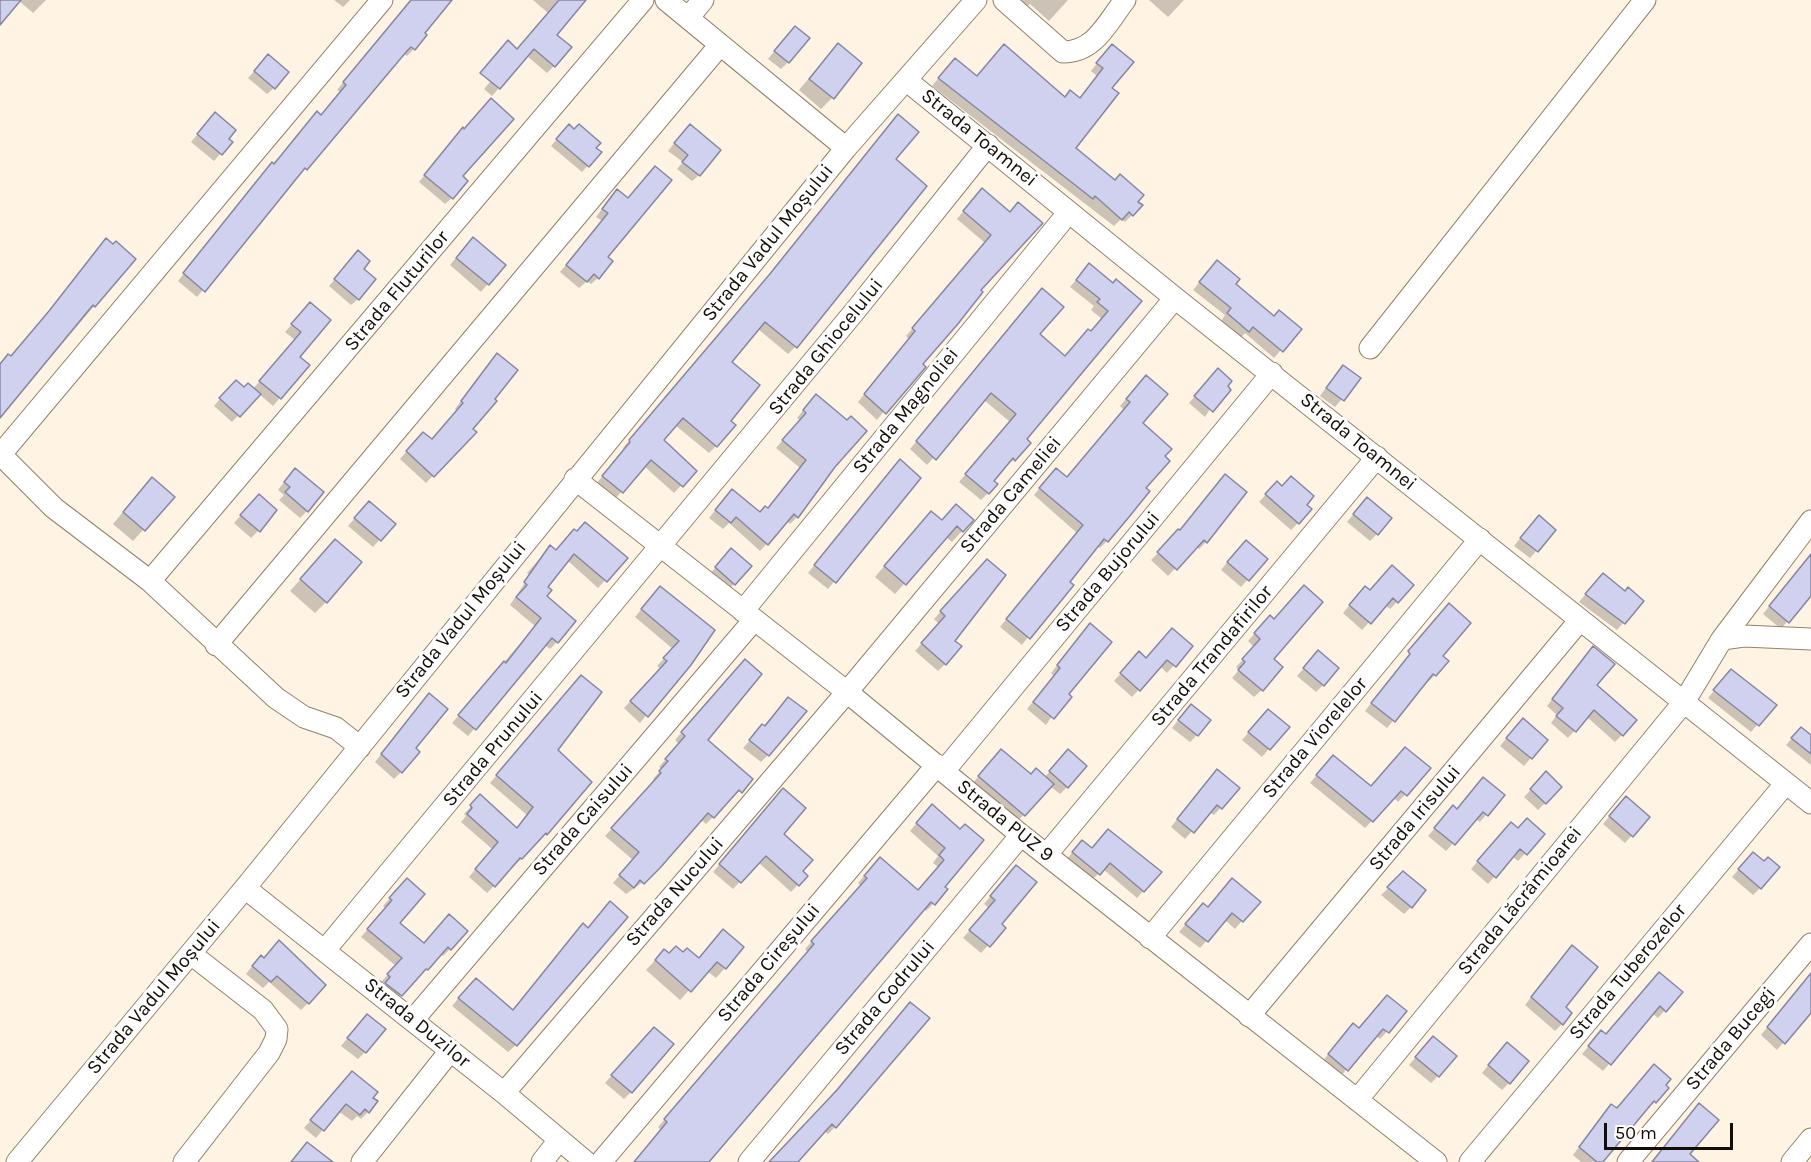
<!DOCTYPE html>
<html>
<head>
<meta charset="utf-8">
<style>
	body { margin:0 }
	#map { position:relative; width:1811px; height:1162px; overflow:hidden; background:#fff3e3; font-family:Karla,sans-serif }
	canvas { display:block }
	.scale { position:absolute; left:1604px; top:1123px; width:129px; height:27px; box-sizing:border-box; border:3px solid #130d05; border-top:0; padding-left:8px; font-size:18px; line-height:21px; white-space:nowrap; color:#130d05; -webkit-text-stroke:4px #fff; paint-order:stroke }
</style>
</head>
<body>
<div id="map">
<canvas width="1811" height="1162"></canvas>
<div class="scale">50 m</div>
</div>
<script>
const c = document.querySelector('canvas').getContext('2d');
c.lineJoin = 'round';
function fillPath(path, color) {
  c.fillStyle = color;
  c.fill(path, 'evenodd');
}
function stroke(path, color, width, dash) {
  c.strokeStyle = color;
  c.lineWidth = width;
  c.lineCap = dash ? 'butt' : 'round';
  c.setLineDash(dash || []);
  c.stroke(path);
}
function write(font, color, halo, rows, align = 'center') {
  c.font = font + ' Karla,sans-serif';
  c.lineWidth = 6;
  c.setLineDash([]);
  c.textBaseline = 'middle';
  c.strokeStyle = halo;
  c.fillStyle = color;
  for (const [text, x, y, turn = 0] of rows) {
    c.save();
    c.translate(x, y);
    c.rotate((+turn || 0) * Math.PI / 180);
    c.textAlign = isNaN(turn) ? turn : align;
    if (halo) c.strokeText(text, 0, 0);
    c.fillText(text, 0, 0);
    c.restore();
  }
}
const shadow = new Path2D(`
	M0,0h46l-13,13 -15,-13 -18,21z
	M334,0h16l-7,7z
	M410,0h44l-5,1 -26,32 2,2 -11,14 -7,7 -4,-3 -130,152 -76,92 -19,-16 87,-110 56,-55 19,-24 -3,-2z
	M533,0h52l-30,35 -1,31 -7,7 -20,-17 -35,40 -8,-7 64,-76z
	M1020,0h48l-19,21 -19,-17 -3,2z
	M1149,0h35l-16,17z
	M788,35v27l-7,7 -13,-10z
	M1105,53l5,35 -36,60 62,54 -4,13 -7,7 -4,-3 -7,7 -182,-140 16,-19 28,11 88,21h15l18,-23 -6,-5z
	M827,57l5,41 -11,11 -22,-19z
	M262,63l12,25 -7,6 -19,-16z
	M898,116l-4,43 -99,188 -7,7 -30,-25 -28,33 -1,59 -13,25 -7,7 -34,-28 -12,16 32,30 -21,22 -30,-27 -29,33 -19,-15 28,-34 -1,-2 139,-164z
	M209,121l22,21 -17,19 -23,-19z
	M563,132l37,20 -18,20 -31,-26z
	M683,132l16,43 -7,6 -15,-12 6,-7 -15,-11z
	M456,136l5,41 -9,21 -7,6 -26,-22z
	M975,197l35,16 -31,77 -102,130 -19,-18 51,-63 -3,-3 79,-93 -28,-24z
	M610,198l-4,60 -8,20 -7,6 -4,-3 -8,7 -19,-16 42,-51 -6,-4z
	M466,246l38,19 -23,27 -31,-27z
	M100,247l34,12 -134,158v-50l43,-47z
	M352,259l10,10 -4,30 -7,6 -22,-19z
	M1089,265l51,36 -115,139 -11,19 -7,7 -2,-1 -14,16 -3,12 -7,7 -22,-18 51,-60 -26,-22 -57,65 -17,-16 132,-159 -4,44 27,23 25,-24 12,-14 -11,-9 3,-4 -24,-19z
	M1210,269l24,15 40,34 25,11 -25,29 -29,-25 -4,5 -20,-17 4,-6 -32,-25z
	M310,304l-12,53 10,8 -35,41 -14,-12 -27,28 -18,-16 15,-18 24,1 42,-49 -10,-8z
	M490,362l-19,67 3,3 -48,51 -26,-24 16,-18h15l26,-30 -2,-2z
	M1336,374l23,5 -24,28 -15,-11z
	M1212,377l13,9 -20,31 -16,-14z
	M1139,384l2,39 22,33 -19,33 3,3 -40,49 -7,7 -3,-2 -75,99 -22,-18 77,-94 -43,-38 15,-18 17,1 58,-68 -4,-4z
	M809,403l25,63 -37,51 -7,7 -3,-3 -27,30 -31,-28 -6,6 -14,-11 16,-20 34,16 8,-5 33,-41 -24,-20 24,-28 -3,-2z
	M893,468l26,10 -91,111 -20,-16z
	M288,477l19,34 -7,7 -21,-18 5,-5 -6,-5z
	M1218,483l-12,59 -7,7 -3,-3 -28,30 -17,-16 28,-28z
	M1282,488l23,17 -7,18 -7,7 -32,-28 11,-12z
	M141,490l32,7 -40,44 -20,-17z
	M252,503l6,28 -7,7 -17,-15z
	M956,506l6,25 -10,11 -6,-5 -51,57 -20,-17 46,-54 20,-2z
	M1360,506l17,28 -7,7 -23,-19z
	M362,510l32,14 -21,23 -25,-21z
	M1532,524l22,6 -24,28 -16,-12z
	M335,541l-9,61 -11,11 -25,-22z
	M550,547l5,4 71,7 -28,30 -31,-28 -22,27v9l12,46 -7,7 -5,-4 -77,91 -16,-13 83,-97 -25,-21 20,-30 -3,-2z
	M1238,549l28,10 -25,28 -20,-17z
	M1811,554v39l-30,36 -18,-15z
	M724,557l10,27 -7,7 -18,-16z
	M1392,567l5,35 -7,7 -5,-4 -23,25 -19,-17 15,-18 12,-4z
	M980,568l-6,42 3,2 -24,29 -8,23 -7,7 -23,-20 24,-27 -5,-5z
	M1596,582l46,19 -25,29 -38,-28z
	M653,595l60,36 -73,92 -16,-15 37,-39 -4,-3 16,-17 -38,-32z
	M1442,612l-7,63 -7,7 -2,-1 -39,47 -22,-17z
	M1263,624l9,35 -10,31 -8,7 -22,-19 7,-8 -3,-3 18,-20 -6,-6z
	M1083,633l-16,61 -21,31 -19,-16 27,-33 -3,-3z
	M1191,646l-24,27 -7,-7 -28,31 -18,-16 18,-20z
	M1586,655l9,31 27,49 -7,7 -28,-25 -19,21 -17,-15 6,-8 -10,-9z
	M1311,660l12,25 -7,7 -19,-16z
	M738,668l-32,72 45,39 -45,45 -6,-5 -57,63 -17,12 -13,-11 20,-23 -28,-24 50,-55 -2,-2 9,-10 -3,-2 20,-23 -4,-4z
	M1724,679l50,26 -23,27 -43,-34z
	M574,684l-18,66 34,32 -44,52 -59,59 -18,-16 23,-28 -31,-27 5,-6 -2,-2 16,-17 36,32 11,-14 -37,-32z
	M788,699l-20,56 -7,7 -18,-14z
	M422,702l-9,46 -12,24 -7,7 -19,-17z
	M1184,713l13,22 -7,7 -18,-14z
	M1261,718l26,9 -25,30 -20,-17z
	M1516,727l30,13 -22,26 -24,-20z
	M1795,735l16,2v28l-25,-20z
	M994,758l36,18 15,1 16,-19 6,29 -7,7 -10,-8 -33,36 -45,-38z
	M1326,764l44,24 59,-19 -31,33 -4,-4 -29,30 -55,-45z
	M1210,778l28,11 -24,26 -5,-3 -24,27 -14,-12z
	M1539,781l6,22 -7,7 -14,-13z
	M1503,795l-23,27 -4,-3 -30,32 -18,-15 18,-21z
	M776,797l6,38 24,41 -15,16 -33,-30 -25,27 -20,-17z
	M1619,805l29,12 -23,26 -22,-19z
	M925,813l35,18 -17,56 -10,17 -7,7 -2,-3 -220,254h-70l27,-32 -3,-3 150,-175 -3,-3 56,-63 -3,-3 15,-17 44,25 21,-24 -5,-4 5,-7 -28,-25z
	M1518,830l25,4 -25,27 -6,-5 -24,28 -17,-15 33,-38z
	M1076,848l15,1 69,23 -23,26 -34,-29 -11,11 -25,-21z
	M1746,861l14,27 -7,7 -21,-18z
	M1404,873l7,34 -7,7 -23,-19z
	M1009,874l-9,50 4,4 -23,25 -18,-15 26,-30 -5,-4z
	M400,887l-2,36 26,22 18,-22 8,26 -7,7 -2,-2 -47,48 -15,-11 5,-6 -3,-3 15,-16 -35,-29 25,-29 -3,-2z
	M1258,902l-23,27 -10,-9 -25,28 -21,-16 17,-20z
	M587,929l-71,116 -8,7 -56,-46 16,-19 44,24z
	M723,931l2,37 -9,10 -9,-7 -27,29 -34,-30 18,-19 5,4 14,-1 15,5z
	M1565,954l-3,70 -7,7 -30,-26z
	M263,959l45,44 -7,7 -32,-28 -6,6 -17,-14 8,-10z
	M1652,981l13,29 -7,8 -6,-5 -49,58 -21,-17 19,-22 4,4z
	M1804,982l7,28 -34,40 -16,-15z
	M903,1011l-68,116 -7,7 -4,-3 -25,31h-29l33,-37 8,-6z
	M1405,1012l-25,27 -5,-4 -35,42 -18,-15 24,-30z
	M360,1023l5,29 -7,7 -17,-13z
	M647,1036l-16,56 -7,7 -19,-16z
	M1426,1045l12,31 -7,7 -22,-18z
	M1500,1051l9,32 -7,7 -20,-17z
	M1647,1073l8,29 -8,6 -45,54h-21l-8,-7 31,-42 12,-4z
	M345,1081l26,17 -3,14 -7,7 -4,-3 -5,5 -14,-10 -22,27 -12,-10z
	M1691,1114l-8,48h-32z`);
const building = new Path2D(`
	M0,0h21l-21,25z
	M411,0h41l-27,33 2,2 -12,15 -4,-3 -4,4 -100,119 -2,-2 -100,124 -22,-19 89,-111 2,2 43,-53 4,4 19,-23 6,-7 -3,-3z
	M559,0h27l-29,35 15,12 -17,20 -21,-18 -34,40 -20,-16 28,-33 9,9z
	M795,26l15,12 -21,25 -15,-12z
	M838,43l24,20 -28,36 -25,-20z
	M1004,44l61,53 5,-7 10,8 23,-30 -7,-5 16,-19 22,18 -22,26 7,5 -43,55 39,32 5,-6 24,21 -6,7 5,3 -10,11 -4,-4 -7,8 -27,-24 -2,3 -155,-121 17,-20 22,18z
	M268,54l21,18 -14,17 -21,-18z
	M491,98l23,21 -51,57 5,5 -15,18 -29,-24 39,-48 1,2z
	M215,112l21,18 -7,9 4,3 -11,13 -25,-21z
	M898,114l21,18 -23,27 31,27 -130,162 -32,-26 -33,40 28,23 -29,36 5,4 -19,22 -34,-29 -19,22 33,31 -14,16 -32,-27 -28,33 -21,-17 28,-34 -1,-2 140,-165z
	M569,124l5,5 5,-5 22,19 -5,5 6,4 -13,15 -33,-28z
	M690,124l31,26 -21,26 -18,-14 6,-7 -14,-12z
	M655,166l17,14 -64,77 5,4 -14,18 -5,-5 -7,8 -21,-17 42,-52 -6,-4 15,-20 11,9z
	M982,188l28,24 8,-10 25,21 -62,67 2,2 -26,33 -34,39 3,3 -40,47 -22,-20 51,-63 -3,-3 79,-93 -28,-24z
	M473,237l33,28 -17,20 -33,-27z
	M106,238l7,6 3,-3 20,18 -41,48 -2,-2 -93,113v-54l8,-10 3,2 38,-45z
	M358,250l12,11 -6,8 12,10 -17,21 -25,-21z
	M1217,260l23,19 -4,5 38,32 5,-6 23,19 -19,23 -30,-25 -4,5 -22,-19 4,-5 -32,-26z
	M1089,263l24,20 3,-4 26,22 -115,138 4,4 -16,18 -2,-3 -19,23 4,3 -9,10 -24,-20 51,-60 -25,-21 -55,67 -20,-19 126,-153 22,19 -24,27 25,22 23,-27 3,2 17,-20 -11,-9 3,-3 -24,-19z
	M310,302l21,18 -31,37 10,8 -29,34 -22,-18 42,-49 -10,-8z
	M497,353l21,17 -23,29 2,2 -24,28 4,3 -43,45 -28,-26 17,-19 9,7 31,-36 -2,-2z
	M1343,365l18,13 -17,23 -18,-13z
	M1218,368l14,13 -4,5 3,4 -18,22 -19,-16z
	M1146,375l22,19 -25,29 29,26 -7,7 5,5 -24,27 4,3 -21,26 -21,25 -4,-3 -34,43 4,3 -44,54 -24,-20 77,-94 -44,-37 17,-20 11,9 63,-75 -4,-3z
	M236,380l8,7 4,-4 13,11 -21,23 -21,-19z
	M816,394l31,26 4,-4 16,15 -32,36 -37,51 -4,-4 -26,31 -32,-28 -5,6 -16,-13 17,-21 28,23 5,-6 3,2 38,-48 -24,-20 24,-27 -3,-3z
	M900,459l21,19 -85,105 -22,-18z
	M295,468l29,24 -16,20 -23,-20 5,-5 -6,-5z
	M1225,474l22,18 -40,51 -3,-3 -27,30 -20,-18 21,-23 2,1z
	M1291,476l23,20 -7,9 5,4 -13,15 -34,-30 12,-13 5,5z
	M152,477l23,20 -30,34 -22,-19z
	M259,494l18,16 -17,22 -20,-17z
	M1367,497l25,21 -14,17 -25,-21z
	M369,501l27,23 -15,17 -27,-23z
	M956,504l18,16 -11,12 -6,-6 -51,59 -22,-19 47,-55 11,9z
	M1539,515l17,15 -18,22 -18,-14z
	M585,522l43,36 -21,24 -33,-28 -26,33 4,3 -5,6 29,25 -18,22 -6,-5 -76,92 -18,-15 46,-54 2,2 35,-45 -25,-21 11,-12 -3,-3 26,-37 6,5 18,-21 3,2z
	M335,539l27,23 -35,41 -27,-24z
	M1246,540l22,19 -19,22 -22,-19z
	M731,548l21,18 -17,19 -20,-18z
	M1811,554v42l-22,27 -20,-17z
	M987,559l19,16 -51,66 7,5 -16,19 -25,-22 24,-27 -5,-5z
	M1392,565l22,20 -16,18 -5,-5 -22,26 -22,-19 16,-19 5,4z
	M1603,573l22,18 3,-4 16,14 -19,23 -40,-30z
	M1304,585l19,17 -49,57 9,8 -20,24 -25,-21 7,-8 -3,-3 18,-20 -6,-6 16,-18 4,4z
	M660,586l55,44 -24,35 -43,52 -18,-16 37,-40 -4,-3 16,-17 -38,-32z
	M1449,603l22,20 -28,33 6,5 -13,15 -3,-2 -38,48 -24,-19 39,-49 -2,-3z
	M1090,623l22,19 -43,52 3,3 -18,22 -21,-17 27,-34 -3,-3z
	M1172,628l21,18 -17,21 -9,-7 -27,31 -20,-18 19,-22 7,7z
	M1593,646l22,18 -18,21 40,35 -14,16 -29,-26 -18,22 -20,-16 7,-8 -11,-9z
	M1318,650l21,18 -15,18 -21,-18z
	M745,659l17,15 -54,66 45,39 -11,14 -3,-3 -25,28 -6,-5 -48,55 -16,16 -4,-4 -6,8 -15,-13 20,-23 -28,-24 50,-55 -2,-2 9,-10 -3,-2 20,-23 -4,-4z
	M1731,669l46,36 -18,21 -46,-36z
	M581,675l21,17 -44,58 34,32 -45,53 -1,-2 -24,26 -2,-1 -25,29 -20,-18 23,-27 -31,-28 5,-6 -2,-3 10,-11 37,34 16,-21 -37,-32z
	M429,693l19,16 -32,39 4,4 -18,21 -21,-19z
	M788,697l19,14 -38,45 -20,-16 13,-16 3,2z
	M1191,704l20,16 -13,16 -20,-16z
	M1268,709l22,18 -20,23 -22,-18z
	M1523,718l25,22 -16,19 -26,-21z
	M1801,727l10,8v19l-20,-16z
	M1405,747l26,21 -24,28 -6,-5 -28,31 -57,-47 17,-20 38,31z
	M1001,749l30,25 5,-6 18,16 -29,32 -47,-40z
	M1068,749l19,17 -19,22 -19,-17z
	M1217,769l23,19 -18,21 -5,-4 -23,28 -17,-14z
	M1546,771l16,16 -16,17 -16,-15z
	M1483,777l22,18 -17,21 -5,-4 -28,33 -21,-17 19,-23 4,4z
	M783,788l23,20 -22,26 29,26 -10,11 5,5 -9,10 -33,-30 -25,27 -22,-19z
	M1626,796l24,21 -17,20 -24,-21z
	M932,804l28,25 5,-5 19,16 -39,47 3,2 -13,16 -4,-3 -222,260h-75l33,-40 -3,-3 150,-175 -3,-3 56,-63 -3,-2 16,-19 38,33 26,-30 -5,-5 6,-7 -29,-25z
	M1527,818l18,16 -18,21 -7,-6 -24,29 -19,-17 34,-39 7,6z
	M1108,829l54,43 -18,20 -34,-29 -10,12 -28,-23 10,-12 10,8z
	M1753,852l11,9 4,-4 12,10 -19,22 -23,-20z
	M1016,865l21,17 -35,42 4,4 -16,19 -21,-17 26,-30 -5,-4z
	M1403,871l23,19 -14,18 -25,-21z
	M407,878l18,16 -25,29 24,20 25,-29 19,17 -17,19 -3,-3 -20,23 -2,-1 -24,27 -17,-13 5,-6 -3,-3 15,-16 -35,-29 25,-29 -3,-2z
	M1232,878l29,24 -18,20 -11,-9 -24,29 -23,-18 18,-21 5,4z
	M610,901l18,16 -111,129 -59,-48 18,-20 37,32 70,-87 5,5z
	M723,929l21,18 -18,22 -9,-7 -26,30 -36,-32 9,-11 5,4 7,-7 7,6 4,-4 12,10z
	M279,940l47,45 -17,19 -32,-28 -6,6 -19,-16 9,-11 3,3z
	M1572,945l26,22 -32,40 6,6 -9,12 -32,-28z
	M1659,972l24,20 -17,20 -6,-6 -49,59 -23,-19 13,-16 5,4z
	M1811,973v40l-26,31 -18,-17z
	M1387,995l20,16 -18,22 -6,-4 -35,42 -20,-17 25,-31 6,5z
	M910,1002l20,16 -94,110 -4,-4 -34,38h-29l68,-72z
	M367,1014l19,15 -20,24 -19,-15z
	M654,1027l20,17 -42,49 -21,-18z
	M1433,1036l24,20 -18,21 -24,-20z
	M1507,1042l22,19 -19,23 -22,-19z
	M1654,1064l17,15 -5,6 3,3 -13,15 -2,-2 -51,61h-6l-18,-15 32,-43 6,4z
	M352,1071l26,21 -5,6 5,3 -9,12 -4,-4 -5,6 -14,-11 -22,27 -14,-11z
	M1699,1103l20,17 -29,34 9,8h-47z
	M307,1142l26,20h-42z`);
const minor = new Path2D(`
	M666,0l180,148
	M1004,0l59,52c32,0 44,-29 62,-52
	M688,18l15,-18
	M906,80l269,218 636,505
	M1370,348l275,-348
	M0,454l54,54 96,73 126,117 28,19 32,11 24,19
	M1,454l381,-454
	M575,479l272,213 174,143 415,327
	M150,581l493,-581
	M743,611l326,-399
	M1722,639l22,-3 67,3
	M216,645l504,-600
	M944,771l328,-398
	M1047,854l330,-397
	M245,888l259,205 82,69
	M1150,938l330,-399
	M325,950l530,-639 133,-166
	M1249,1016l331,-396
	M413,1020l341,-400
	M504,1093l343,-401 328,-394
	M1357,1100l327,-398 38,-63 89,-118
	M17,1162l228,-274 601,-740 130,-148
	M184,1162l85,-109 7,-14 1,-10 -14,-19 -72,-56
	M362,1162l88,-111
	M542,1162l17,-22
	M601,1162l336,-397
	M749,1162l272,-327
	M1470,1162l316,-379
	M1628,1162l183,-218
	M1792,1162l19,-23`);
const streetNames = [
	["Strada Toamnei",979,138,39],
	["Strada Vadul Moșului",768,243,-51],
	["Strada Fluturilor",397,291,-50],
	["Strada Ghiocelului",826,347,-51],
	["Strada Magnoliei",906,411,-51],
	["Strada Toamnei",1358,442,39],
	["Strada Cameliei",1011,495,-50],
	["Strada Bujorului",1108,572,-50],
	["Strada Vadul Moșului",461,620,-51],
	["Strada Trandafirilor",1212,656,-50],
	["Strada Viorelelor",1315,738,-50],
	["Strada Prunului",493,749,-50],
	["Strada Irisului",1415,818,-50],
	["Strada Caisului",583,820,-49],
	["Strada PUZ 9",1005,821,39],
	["Strada Nucului",675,892,-49],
	["Strada Lăcrămioarei",1520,901,-51],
	["Strada Cireșului",769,963,-50],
	["Strada Tuberozelor",1628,972,-50],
	["Strada Vadul Moșului",154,997,-50],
	["Strada Codrului",885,998,-50],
	["Strada Duzilor",417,1023,39],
	["Strada Bucegi",1731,1039,-50]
];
fillPath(shadow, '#0003');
fillPath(building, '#d0d1ef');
stroke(building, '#8586a2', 1.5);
stroke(minor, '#948169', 23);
stroke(minor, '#fff', 21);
write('20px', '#130d05', '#fff', streetNames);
</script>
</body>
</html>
